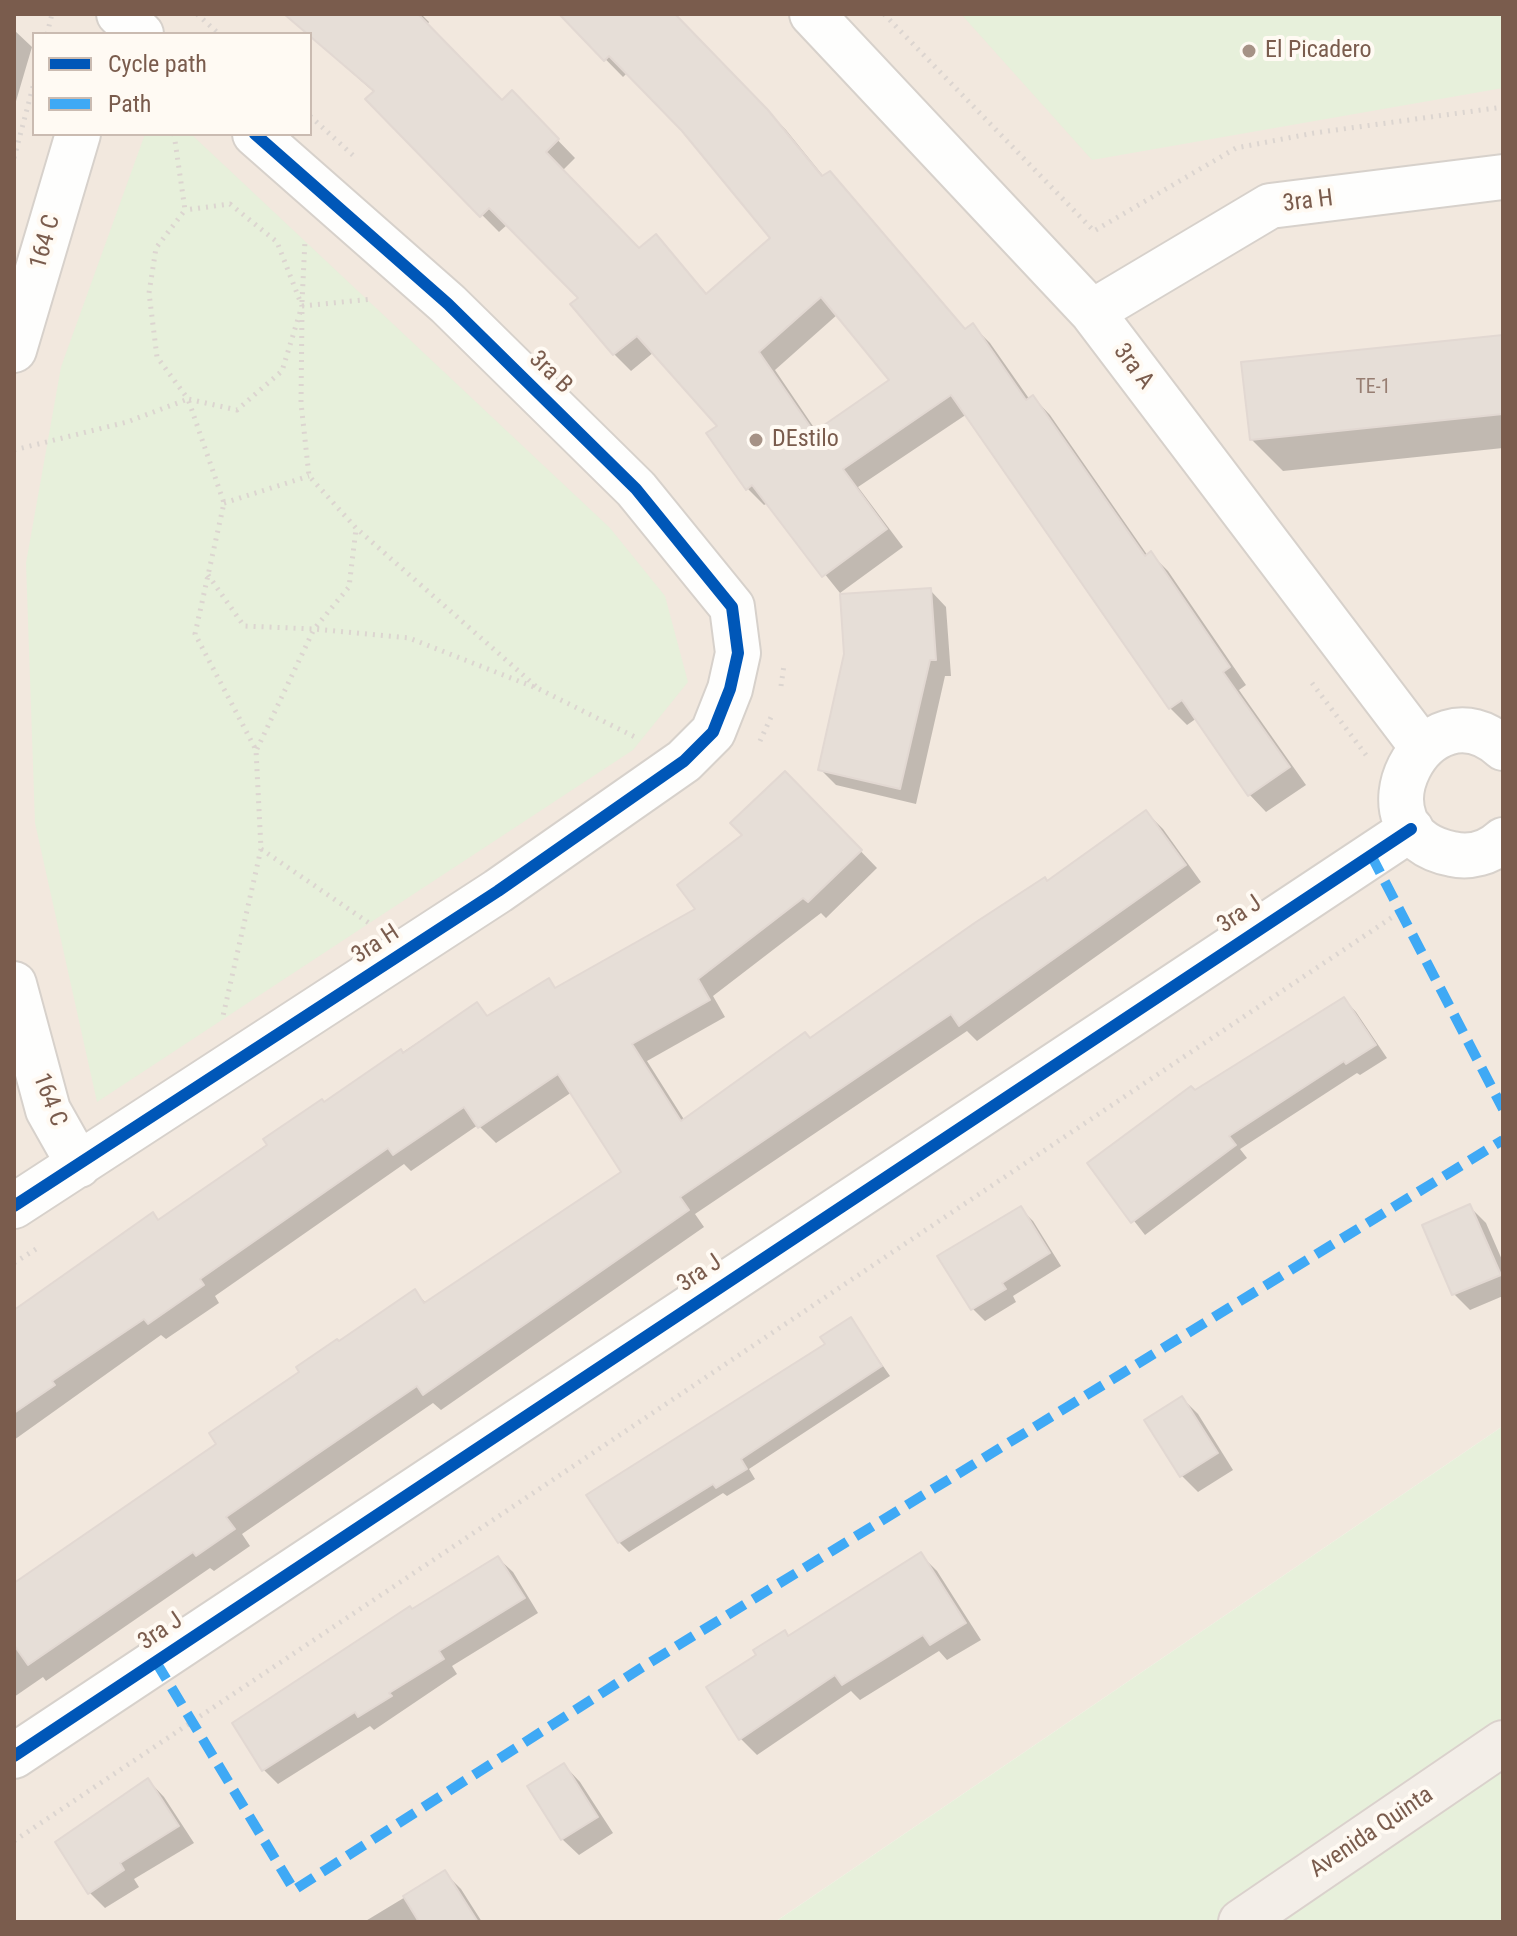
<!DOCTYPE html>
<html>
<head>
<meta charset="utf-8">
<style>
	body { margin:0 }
	#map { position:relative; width:1517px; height:1936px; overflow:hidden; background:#f9f5f0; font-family:"Roboto Condensed",sans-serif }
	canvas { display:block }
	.frame { position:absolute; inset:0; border:16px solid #7a5c4d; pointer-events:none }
	.legend { position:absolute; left:32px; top:32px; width:280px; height:104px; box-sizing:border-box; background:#fffaf3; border:2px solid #cabbb1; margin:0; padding:10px 14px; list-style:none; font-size:24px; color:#7a5c4d }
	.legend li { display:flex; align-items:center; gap:16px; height:40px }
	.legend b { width:40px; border:2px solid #cabbb1 }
</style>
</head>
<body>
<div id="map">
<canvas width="1517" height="1936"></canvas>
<div class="frame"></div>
<ul class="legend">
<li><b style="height:10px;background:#0057b8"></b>Cycle path</li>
<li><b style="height:10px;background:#3fa9f5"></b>Path</li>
</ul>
</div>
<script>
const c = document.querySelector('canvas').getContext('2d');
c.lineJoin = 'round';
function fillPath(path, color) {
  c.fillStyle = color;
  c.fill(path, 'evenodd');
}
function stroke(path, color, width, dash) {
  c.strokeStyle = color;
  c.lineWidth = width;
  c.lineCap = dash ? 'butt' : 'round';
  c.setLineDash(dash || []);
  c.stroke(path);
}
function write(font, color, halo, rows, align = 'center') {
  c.font = font + ' "Roboto Condensed",sans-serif';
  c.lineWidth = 8;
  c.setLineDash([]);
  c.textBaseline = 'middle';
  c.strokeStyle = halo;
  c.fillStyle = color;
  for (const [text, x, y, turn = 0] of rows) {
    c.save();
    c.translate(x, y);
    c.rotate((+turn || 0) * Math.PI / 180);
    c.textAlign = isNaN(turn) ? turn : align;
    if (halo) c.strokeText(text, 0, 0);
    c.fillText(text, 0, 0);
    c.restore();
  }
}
const residential = new Path2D(`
	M14,14h1489v1412l-728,496h-761zM34,34h276v100h-276z`);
const green = new Path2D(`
	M961,14h542v74l-411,72z
	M145,134h46l419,394 55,68 23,86 -55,68 -536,352 -62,-279 -9,-260 35,-196z
	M1503,1426v496h-728z`);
const shadow = new Path2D(`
	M305,14h116l8,8 -2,3 75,78 10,-10 63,65 -13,13 77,79 17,-13 52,58 65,-57 -89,-108 -56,-58 -5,5 -54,-55 8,-8h79l24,7 106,109 38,47 23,14 119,139 7,-4 17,17 40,57 3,-3 17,18 98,141 3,-2 17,17 78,114 -7,5 67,95 -40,27 -17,-18 -52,-76 -10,7 -17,-17 -203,-294 -109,73 45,60 -63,46 -72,-90 -4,2 -17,-17 -27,-62 -66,-74 -23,19 -17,-17 -33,-56 -73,-74 -9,8 -131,-132 7,-7 -59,-52zM838,314l54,67 -75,51 -42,-62z
	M14,30l18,17 -18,61z
	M1503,337v111l-220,23 -32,-32z
	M930,590l16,17 5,69h-6l-29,128 -80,-19 -16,-16z
	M785,773l92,95 -51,50 -5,-5 -108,83 12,21 -78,44 38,60 363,-238 98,-71 17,17 38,53 -224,159 -10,-10 -272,183 9,13 -263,183 -8,-7 -191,131 8,12 -36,25 -4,-3 -164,113 -3,-4 -29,20v-112l205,-141 120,-100 76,-52 12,12 197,-132 -52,-80 -76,51 -18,-18 -67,46 -7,-7 -189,132 4,7 -53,36 -5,-4 -147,105v-125l145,-94 165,-117 152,-100 13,13 59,-36 9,8 141,-80z
	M1344,999l12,13 31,46 -27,17 -3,-2 -117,76 7,9 -102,77 -55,-71 105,-72z
	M1470,1207l16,16 17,39v34l-33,14 -16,-16z
	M1020,1208l13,13 28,45 -48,30 3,6 -31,19 -12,-12 -33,-53z
	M851,1320l39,56 -141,93 6,10 -28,17 -4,-3 -94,59 -10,-10z
	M1182,1398l16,16 35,56 -35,22 -16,-16z
	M921,1555l16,16 44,69 -34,20 -8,-9 -79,49 -9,-9 -94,64 -16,-16 -32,-51z
	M498,1558l15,14 25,41 -86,53 5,8 -83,56 -4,-4 -92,58 -14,-14 149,-159z
	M564,1765l16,17 33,51 -34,22 -17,-16z
	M148,1780l16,17 30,46 -60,36 5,8 -34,21 -16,-16z
	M445,1873l16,16 21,33h-118z`);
const building = new Path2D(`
	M284,14h134l84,86 10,-10 47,49 -13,13 93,96 17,-14 50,60 64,-56 -88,-107 -73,-75 -5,5 -45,-47h116l93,96 54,66 8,-5 135,158 8,-6 53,77 7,-5 112,161 6,-5 79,116 -7,5 67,95 -42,29 -66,-96 -13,9 -218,-314 -108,74 44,60 -65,48 -70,-92 -6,5 -40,-57 11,-7 -80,-90 -24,19 -43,-51 8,-6 -89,-90 -9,9 -115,-118 9,-8zM821,297l68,83 -75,52 -55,-80z
	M1503,335v79l-253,26 -9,-78z
	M931,588l5,72h-6l-30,129 -82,-19 26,-116 -4,-60z
	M785,771l77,79 -54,52 -5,-4 -105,81 12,21 -78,44 49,77 124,-89 5,6 166,-116 69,-45 2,4 99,-71 40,55 -227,161 -8,-12 -271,183 9,13 -266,185 -6,-9 -110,75 -81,56 9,12 -39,27 -3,-4 -165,113 -14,-20v-62l202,-139 -7,-11 90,-61 -3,-5 41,-28 2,2 76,-52 9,14 197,-131 -63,-98 -80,54 -14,-21 -71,48 -5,-7 -188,131 4,6 -56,39 -4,-5 -92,62 3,4 -41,28v-103l139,-98 5,8 109,-75 -4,-6 59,-40 2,3 77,-53 2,4 74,-51 10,14 62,-38 6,10 140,-79 -18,-24 65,-50 -12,-12z
	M1344,997l32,48 -30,19 -2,-3 -115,75 7,9 -105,78 -44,-60 104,-77 4,4z
	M1470,1204l31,71 -49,20 -30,-70z
	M1021,1206l29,47 -48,30 4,6 -35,21 -34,-54z
	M851,1317l31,49 -141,93 6,10 -31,19 -3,-4 -95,59 -32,-48 239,-151 -5,-7z
	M1182,1396l36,57 -38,24 -36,-57z
	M921,1552l45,71 -36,22 -7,-10 -81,50 -7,-10 -96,65 -33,-53 50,-32 -3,-5 32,-20 3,6z
	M498,1556l27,42 -86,53 5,8 -55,34 3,3 -34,21 -3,-5 -93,59 -30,-48 178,-117 2,3z
	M564,1763l34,54 -37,23 -34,-54z
	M148,1778l31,48 -59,37 4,7 -36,24 -33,-52z
	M445,1870l33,52h-59l-16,-26z`);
const path = new Path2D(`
	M197,14l22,20
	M884,14l210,217 142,-83 78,-15 189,-26
	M47,34l5,-20
	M310,116l47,43
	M174,134l11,76 -29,38 -7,45 8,64 31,42 49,11 45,-39 20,-65 -25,-64 -47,-38 -45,6
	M14,158l20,-75
	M302,302l3,-62
	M302,306l71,-7
	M302,312l-1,91 8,73 47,52 183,161
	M14,450l113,-28 61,-23 36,104 -29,131 61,116 5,99 -38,167
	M224,503l85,-27
	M208,575l36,51 70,3 35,-42 7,-58
	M1312,683l54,72
	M781,686l3,-21
	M760,741l12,-26
	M257,749l57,-120 95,9 130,51 98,49
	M261,849l108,74
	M14,1263l22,-14
	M14,1841l1386,-929`);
const minor = new Path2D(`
	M119,14l22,20
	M812,14l280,298 330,435
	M1092,312l178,-106 233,-29
	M14,350l64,-216
	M1503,748c-76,-69 -157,85 -51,106 18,4 37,-1 51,-14
	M14,984l34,126 31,55
	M14,1206l484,-315 186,-130 29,-29 17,-43 8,-36 -6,-46 -96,-118 -188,-185 -193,-170
	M14,1756l1397,-927`);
const major = new Path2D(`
	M1241,1922l262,-179`);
const quiet = new Path2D(`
	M1371,855l132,254
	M156,1662l138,228 347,-222 862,-528`);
const cycleway = new Path2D(`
	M14,1206l484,-315 186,-130 29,-29 17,-43 8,-36 -6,-46 -96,-118 -188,-185 -193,-170
	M14,1756l1397,-927`);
const markers = [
	[1249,51,8,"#a69286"],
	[756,440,8,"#a69286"]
];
const numberNames = [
	["TE-1",1373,388]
];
const poiNames = [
	["El Picadero",1265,51],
	["DEstilo",772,440]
];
const streetNames = [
	["3ra H",1308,202,-7],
	["164 C",46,242,-74],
	["3ra A",1133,367,53],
	["3ra B",550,373,44],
	["3ra J",1240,915,-34],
	["3ra H",376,945,-33],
	["164 C",49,1100,69],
	["3ra J",700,1274,-34],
	["3ra J",161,1632,-34],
	["Avenida Quinta",1372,1833,-34]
];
fillPath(residential, '#f2e8de');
fillPath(green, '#e7f0db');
fillPath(shadow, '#0003');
fillPath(building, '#e6ded7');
stroke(building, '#e2d8d2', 2);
stroke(minor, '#d7d1cb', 48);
stroke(major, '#dad1cc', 48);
stroke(path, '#dcd5d0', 5, [2, 6]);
stroke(minor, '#fefefd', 44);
stroke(major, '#f3eee8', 44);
stroke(quiet, '#3fa9f5', 10, [20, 10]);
stroke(cycleway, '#0057b8', 12);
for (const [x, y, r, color] of markers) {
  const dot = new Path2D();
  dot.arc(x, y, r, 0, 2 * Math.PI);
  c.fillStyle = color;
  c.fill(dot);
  stroke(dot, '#fffaf3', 3);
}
write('20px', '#977e72', null, numberNames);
write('24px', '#7a5c4d', '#fffaf3', poiNames, 'left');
write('24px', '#7a5c4d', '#fffaf3', streetNames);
</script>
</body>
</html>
